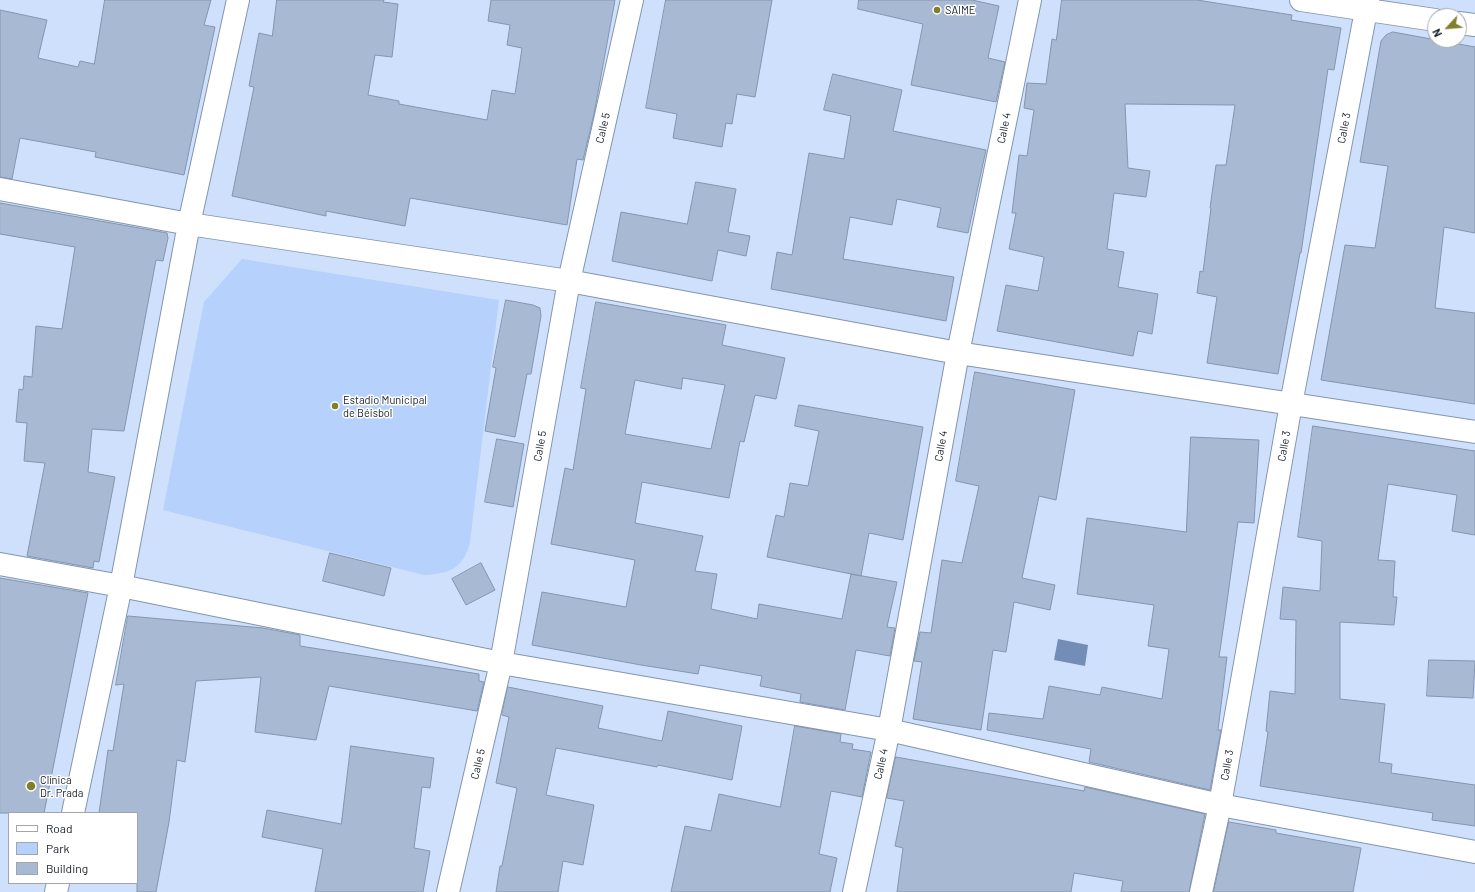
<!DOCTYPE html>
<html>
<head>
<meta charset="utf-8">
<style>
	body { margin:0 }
	#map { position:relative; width:1475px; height:892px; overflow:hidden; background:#cee0fc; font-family:Barlow,sans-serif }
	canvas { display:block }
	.legend { position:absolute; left:8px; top:812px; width:130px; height:72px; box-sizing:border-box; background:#fff; border:1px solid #a3a5a9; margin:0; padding:5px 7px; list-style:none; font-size:12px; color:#181e28 }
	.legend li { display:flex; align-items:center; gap:8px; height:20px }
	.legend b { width:20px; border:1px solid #a3a5a9 }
	.north { position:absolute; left:1427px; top:8px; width:40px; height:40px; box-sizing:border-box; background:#fff; border:1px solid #a3a5a9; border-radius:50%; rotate:244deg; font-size:11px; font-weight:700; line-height:16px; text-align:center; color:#181e28 }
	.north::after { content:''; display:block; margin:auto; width:14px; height:18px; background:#7f8029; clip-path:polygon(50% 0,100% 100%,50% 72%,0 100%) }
</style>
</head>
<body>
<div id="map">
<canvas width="1475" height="892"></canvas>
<ul class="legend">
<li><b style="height:5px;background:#fff"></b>Road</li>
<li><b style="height:11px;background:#b6d1fc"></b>Park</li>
<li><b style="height:11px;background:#a8b9d4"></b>Building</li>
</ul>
<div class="north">N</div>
</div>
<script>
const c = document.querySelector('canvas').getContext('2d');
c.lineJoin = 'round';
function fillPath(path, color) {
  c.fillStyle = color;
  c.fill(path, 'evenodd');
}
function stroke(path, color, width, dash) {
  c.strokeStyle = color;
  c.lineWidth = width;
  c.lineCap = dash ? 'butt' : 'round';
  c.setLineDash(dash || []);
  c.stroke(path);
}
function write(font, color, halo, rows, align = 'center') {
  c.font = font + ' Barlow,sans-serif';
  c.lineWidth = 3;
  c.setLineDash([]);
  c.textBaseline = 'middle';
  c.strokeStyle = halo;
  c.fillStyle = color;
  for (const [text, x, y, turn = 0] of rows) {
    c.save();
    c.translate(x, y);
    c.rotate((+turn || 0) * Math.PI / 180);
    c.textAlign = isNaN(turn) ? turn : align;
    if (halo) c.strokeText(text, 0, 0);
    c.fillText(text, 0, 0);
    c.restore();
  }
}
const green = new Path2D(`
	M242,259l257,41 -29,242c-6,26 -21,32 -46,33l-261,-65 41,-208z`);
const water = new Path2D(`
	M1058,639l30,6 -3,21 -31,-6z`);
const building = new Path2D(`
	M105,0h106l-7,25 11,2 -31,148 -89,-18 1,-5 -76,-14 -8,41 -12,-2v-167l47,10 -9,38 40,9 2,-6 14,3z
	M277,0h107l-1,2 15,2 -6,53 -17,-2 -7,40 31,6v3l88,16 5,-30 23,4 7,-46 -15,-3 3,-20 -22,-4 3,-21h124l-21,114 -11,46 -6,-1 -10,66 -157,-27 -5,28 -79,-15v5l-94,-20 22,-109 -5,-1 10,-53 13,3z
	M666,0h106l-17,97 -18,-3 -5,30 -6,-1 -4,24 -49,-9 4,-24 -31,-6z
	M859,0h113l27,6 -11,52 17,4 -9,40 -85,-17 12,-61 -65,-15z
	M1062,0h135l95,15 -1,5 50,8 -7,42 -6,-1 -27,184h-1l-22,121 -71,-11 10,-66 -20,-4 3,-22 3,1 8,-64h-1l6,-43h10l9,-60 -110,-1 3,64 22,3 -4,26 -32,-4 -7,56 17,3 -6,35 40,7 -6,40 -14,-3 -5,25 -136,-25 9,-46 32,6 6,-34 -35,-8 7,-36h-4l7,-58 8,1 7,-46 -10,-2 3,-25 19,1 6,-45 4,1z
	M1393,32l82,15v186l-31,-6 -9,81 40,5v91l-154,-24 24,-135 30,3 13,-82 -28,-4 21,-121 5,-6z
	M833,74l69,16 -9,41 93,19 -18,83 -31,-6 4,-19 -44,-9 -5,26 -42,-8 -7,42 111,18 -8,44 -175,-32 6,-37 15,3 17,-102 35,6 7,-43 -27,-6z
	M696,182l40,7 -8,43 22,4 -4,20 -28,-6 -6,31 -100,-20 9,-49 66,12z
	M0,203l167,30 1,5 -5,23 -7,-1 -32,171 -32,-2 -4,43 27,5 -16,85 -5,-1 -1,7 -66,-12 18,-93 -21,-2 3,-38 -11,-1 3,-33 4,1 1,-14 8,1 4,-51 26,3 13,-82 -75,-13z
	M506,300l27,5 7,3 1,8 -10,58h-4l-12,63 -30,-6 11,-63 -3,-1z
	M596,302l130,23 -4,20 63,13 -9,41 -21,-4 -11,47 -4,-1 -11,57 -87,-16 -7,41 68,13 -8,35 22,3 -6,35 46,10 2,-15 83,15 9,-45 46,8 -10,45 8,1 -5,28 -34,-6 -11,60 -45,-8 1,-8 -41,-8 2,-10 -62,-11 -2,9 -57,-9 -109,-20 10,-53 84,15 9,-47 -84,-16 14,-76 8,2 13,-81 -5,-1zM683,378l42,7 -14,64 -86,-15 10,-54 46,9z
	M975,372l100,18 -19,110 -17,-4 -17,82 33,7 -5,25 -36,-8 -8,50 -13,-2 -12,80 -68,-11 9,-57 -8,-1 6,-29 11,1 11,-73 20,3 17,-77 -23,-5z
	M799,405l124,22 -20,113 -34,-7 -8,43 -94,-19 9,-42 8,2 6,-34 18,3 11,-55 -24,-5z
	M1313,426l162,25v84l-23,-4 5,-36 -69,-11 -10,76 17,1 -2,36h4l-3,28 -54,-3v77l45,5 -6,58 13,2 -1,9 84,12v41l-43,-6 1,-7 -173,-27 8,-54 -2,-1 4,-40 25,3 1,-74 -16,-1 3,-32 37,4 2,-50 -24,-4z
	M1191,437l68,3 -5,83 -16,-1 -13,94 -6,41h8l-9,73h3l-11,60 -121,-28 2,-13 -104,-19 2,-17 54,6 6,-33 51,9 2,-8 60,12 7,-50 -21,-3 6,-41 -77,-11 10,-76 99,14z
	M497,439l27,5 -11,63 -28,-5z
	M330,553l61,15 -7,28 -61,-15z
	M481,563l14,27 -29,15 -14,-26z
	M0,578l88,15 -44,220h-44z
	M128,616l135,12 37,7v11l179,28v7l5,1 -7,29 -148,-25 -13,54 -61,-8 6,-55 -65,4 -11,81 -8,-2 -8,62 -13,70h-19v-79h-38l9,-63 5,1 11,-67 -8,1z
	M1429,660l46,1 -2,37 -46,-2z
	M508,687l95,19 -5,22 64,13 6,-30 74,15 -10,54 -74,-15 -1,2 -101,-19 -10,47 48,10 -11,60 -20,-4 -5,31h-62l4,-26h2l15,-78 -21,-5 13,-66 -7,-2z
	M795,726l46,8 -1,8 13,2 -1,5 19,3 -9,45 -31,-6 -12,63 18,4 -7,34h-159l14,-66 26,5 8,-37 61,13z
	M351,746l83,12 -4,30 -8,-1 -8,61 16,3 -7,41h-108l8,-43 -61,-12 5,-27 74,14z
	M896,757l188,34 1,-4 120,27 -16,78h-68l2,-11 -49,-8 -3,19h-174l6,-44 -8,-2 9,-45 -17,-3z
	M1229,822l47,8v3l85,15 -8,44h-139z`);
const street = new Path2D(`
	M1301,0l134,20
	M1459,23l16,2
	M0,189l189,35 380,57 389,72 517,79
	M0,564l121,22 380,77 388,67 331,75 255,47
	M73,813l48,-227 68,-362 49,-224
	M56,892l2,-9
	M448,892l53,-229 68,-382 63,-281
	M854,892l35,-162 69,-377 72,-353
	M1201,892l19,-87 71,-401 77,-404`);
const markers = [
	[937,10,4,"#7f8029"],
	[335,406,4,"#7f8029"],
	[31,786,5,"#7f8029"]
];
const poiNames = [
	["SAIME",945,10],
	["Estadio Municipal",343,400],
	["de Béisbol",343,413],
	["Clínica",40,780],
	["Dr. Prada",40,793]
];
const streetNames = [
	["Calle 5",603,128,-77],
	["Calle 4",1004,128,-79],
	["Calle 3",1344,128,-79],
	["Calle 5",540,446,-80],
	["Calle 4",941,446,-80],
	["Calle 3",1284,446,-80],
	["Calle 5",478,764,-77],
	["Calle 4",881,764,-78],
	["Calle 3",1227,765,-80]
];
fillPath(green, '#b6d1fc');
fillPath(water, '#748db6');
fillPath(building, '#a8b9d4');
stroke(building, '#8495af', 1);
stroke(street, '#8495af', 24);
stroke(street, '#fff', 22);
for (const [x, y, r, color] of markers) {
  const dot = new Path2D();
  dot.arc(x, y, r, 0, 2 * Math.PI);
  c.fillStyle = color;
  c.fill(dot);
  stroke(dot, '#fff', 1.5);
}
write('11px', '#181e28', '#fff', poiNames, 'left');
write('11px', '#181e28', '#fff', streetNames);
</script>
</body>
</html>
